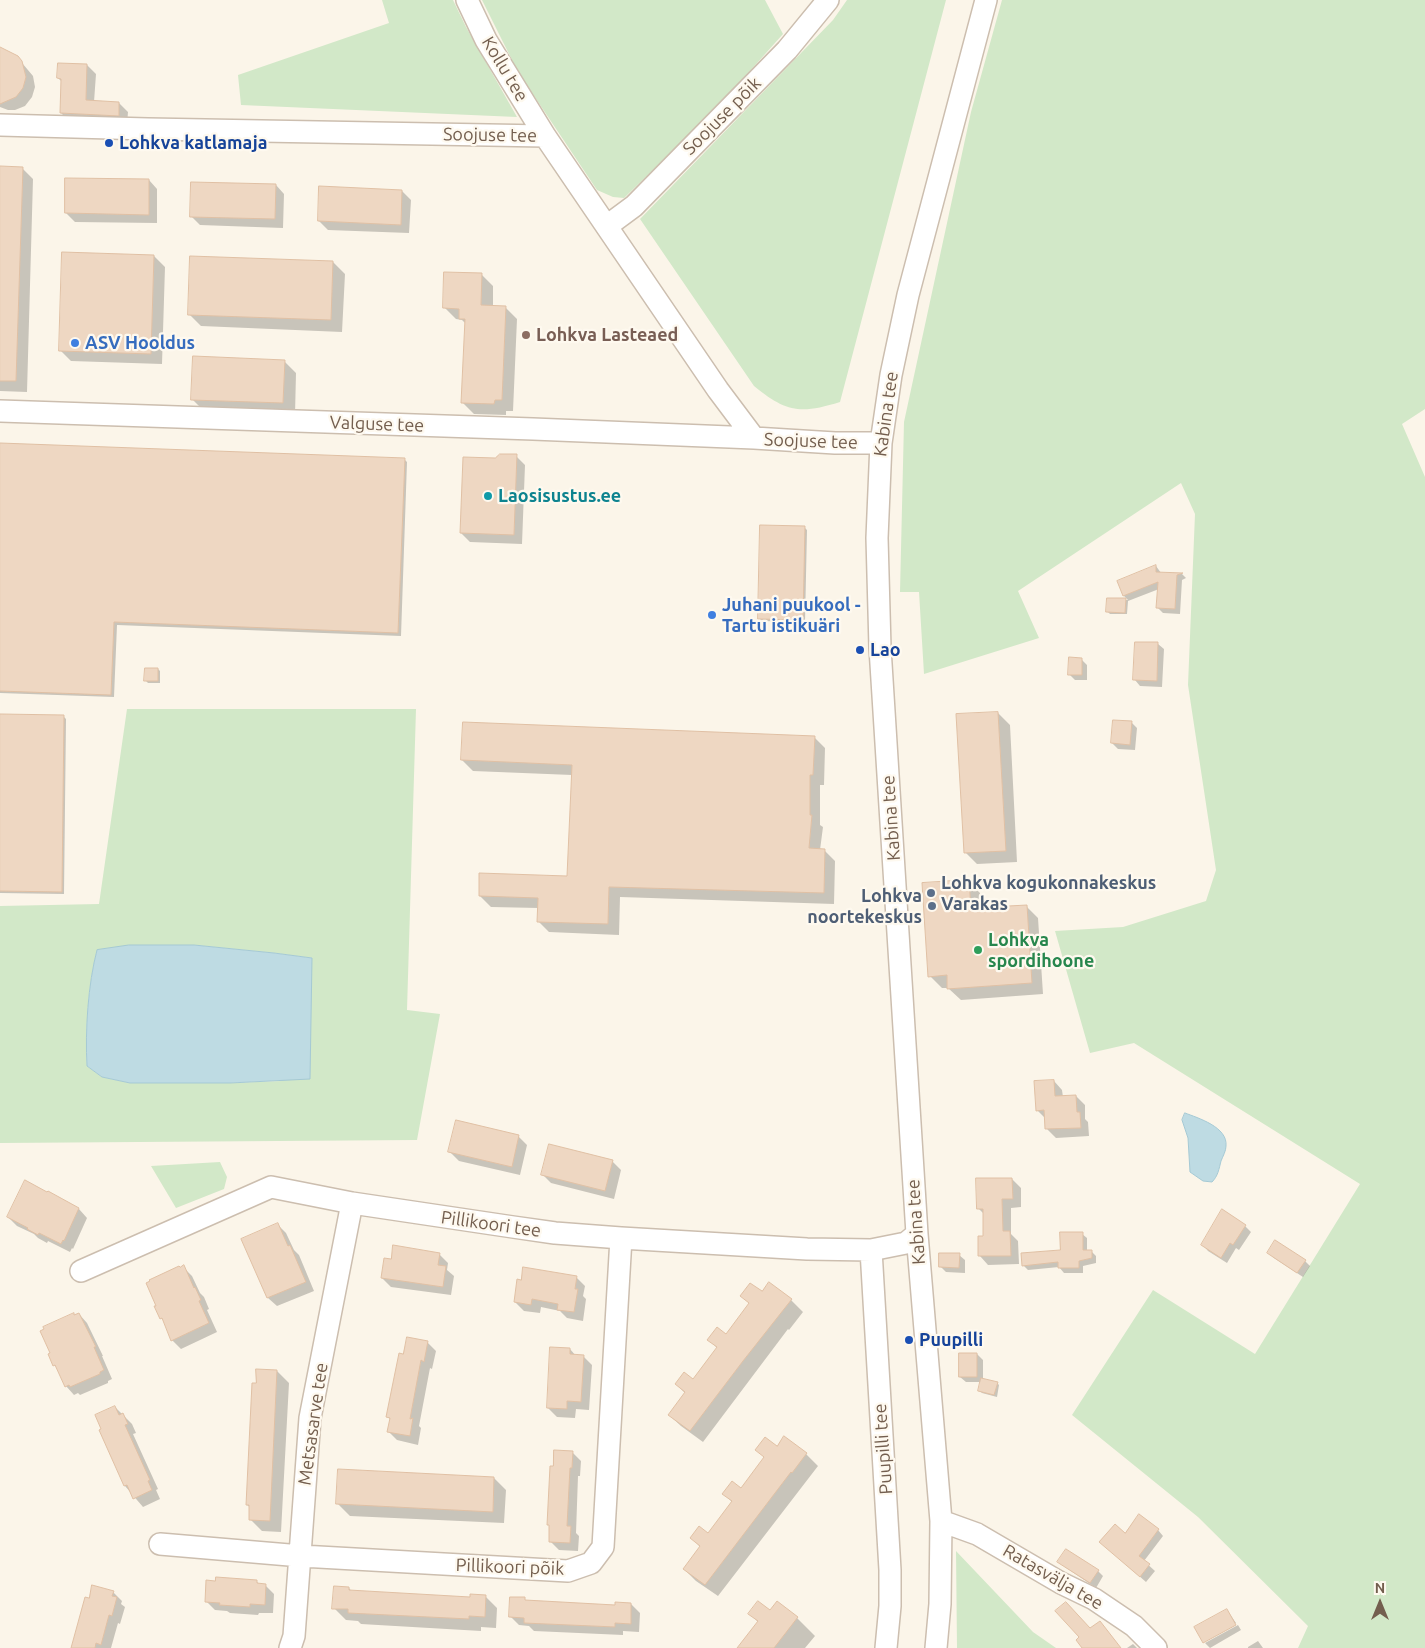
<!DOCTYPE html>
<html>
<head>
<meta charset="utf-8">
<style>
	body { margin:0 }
	#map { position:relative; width:1425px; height:1648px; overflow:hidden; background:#fbf5e9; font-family:Ubuntu,sans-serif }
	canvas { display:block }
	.north { position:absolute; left:1355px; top:1578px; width:50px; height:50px; -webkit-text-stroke:4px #fef9ef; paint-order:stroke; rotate:0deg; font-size:14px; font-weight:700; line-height:20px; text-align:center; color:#735e4e }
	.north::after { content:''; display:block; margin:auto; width:18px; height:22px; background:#735e4e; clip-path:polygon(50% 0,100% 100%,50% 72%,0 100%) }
</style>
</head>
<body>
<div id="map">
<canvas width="1425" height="1648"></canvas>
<div class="north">N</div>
</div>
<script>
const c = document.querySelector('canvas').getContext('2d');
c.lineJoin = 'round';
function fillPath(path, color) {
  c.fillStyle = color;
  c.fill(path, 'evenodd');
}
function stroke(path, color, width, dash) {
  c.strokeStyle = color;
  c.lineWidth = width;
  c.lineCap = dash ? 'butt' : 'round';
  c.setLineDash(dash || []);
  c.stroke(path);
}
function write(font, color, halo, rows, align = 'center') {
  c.font = font + ' Ubuntu,sans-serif';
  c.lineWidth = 4.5;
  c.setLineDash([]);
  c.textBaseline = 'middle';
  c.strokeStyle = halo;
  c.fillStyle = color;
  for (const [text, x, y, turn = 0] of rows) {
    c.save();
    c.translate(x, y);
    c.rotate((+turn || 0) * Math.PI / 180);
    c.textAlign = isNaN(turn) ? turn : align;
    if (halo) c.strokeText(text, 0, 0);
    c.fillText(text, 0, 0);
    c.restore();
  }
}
const green = new Path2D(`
	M382,0h71l13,27 51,90 -276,-12 -3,-30 151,-52z
	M482,0h283l18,34 -68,76 -91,88 -11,-1 -16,-7 -79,-118z
	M847,0h99l-106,402c-39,12 -53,11 -86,-16l-114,-167 193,-199z
	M1002,0h423v409l-23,15 23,53v1171h-127l10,-22 -110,-109 -126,-102 81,-125 102,64 105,-170 -226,-141 -44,10 -35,-122 68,-4 83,-26 10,-31 -28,-185 7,-171 -14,-31 -163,108 21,47 -115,36 -5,-82h-19l4,-170 67,-310z
	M127,709h289l-9,301 33,4 -23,126 -417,3v-237l99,-2zM194,945l80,8 38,5 -31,123 -51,2h-100l-28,-6 -15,-11c-2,-35 1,-82 10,-115z
	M220,1162l7,15 -3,12 -48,19 -25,-42z
	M956,1551l77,81 23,16h-99z`);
const water = new Path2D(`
	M129,945h65l80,8 38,5 -2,121 -80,4h-100l-28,-6 -15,-11c-2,-35 1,-82 10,-116z
	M1185,1113c13,5 43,14 41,33 0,5 -3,10 -5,15 -2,8 -3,15 -9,21l-9,-1 -13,-9 -2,-34 -6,-18z`);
const shadow = new Path2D(`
	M0,52l17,5 16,19 2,11 -3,10 -7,9 -10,4h-7l-8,-3z
	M87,65l9,9 -2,28 25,1 9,9 -1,12 -57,-2 -9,-9 1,-31 -4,-4z
	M0,167l22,1 11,11 -6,213 -27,-1z
	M149,180l8,9v34l-82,-1 -9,-9z
	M276,185l8,9 -1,34 -83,-3 -9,-9z
	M402,191l9,9 -2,33 -81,-3 -9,-9z
	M154,256l11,11 -3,97 -91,-3 -11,-11z
	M333,262l12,12 -3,58 -141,-6 -12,-12z
	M481,274l12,12v20l12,1 12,12 -4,92h-7v4l-32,-1 -12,-12 4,-78 -4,-4 -6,-1 -12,-12z
	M284,361l12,12 -1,42 -91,-4 -12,-12z
	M0,444l404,15 3,3 -6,174 -284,-11 -3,72 -114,-4z
	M516,456l9,9 -3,79 -52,-2 -9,-9 34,-74z
	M804,527l3,3 -2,92 -43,-1 -3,-3z
	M1156,566l5,7 21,1 4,4 -4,2 -2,34 -17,-1 -5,-5 1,-19 -31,12 -1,13h-17l-3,-3 1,-12 20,1 -4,-4 -6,-14z
	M1158,644l6,5 -2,38 -22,-1 -5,-6z
	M1082,660l5,5v15h-12l-6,-6z
	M158,669l2,2v12h-12l-2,-2z
	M998,713l12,12 7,137 -40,2 -12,-12z
	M0,716l64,1 2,2 -2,175 -64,-1z
	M1131,722l6,6 -2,22 -17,-1 -6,-6z
	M814,737l11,11 -1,37h-4v40l3,2 -3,23h4l11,11 -1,43 -214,-7 -1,38 -70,-3 -11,-11 1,-13 -48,-1 -11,-11 88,-19 4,-102 -99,-4 -11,-11z
	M968,881l12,12 2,16 44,-3 12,12 5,76 -82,6 -13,-12h-6l-12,-12z
	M1054,1081l8,9 1,7 13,-1 9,9v14l3,3 1,14 -33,2 -9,-9 -1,-10 -9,-9z
	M518,1136l9,9 -7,30 -61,-14 -9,-9z
	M612,1161l9,9 -7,29 -63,-16 -8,-8z
	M1012,1179l9,9v19l-10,1v26l7,7 1,23 -31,1 -8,-9 5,-19 -1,-23 -6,-6z
	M48,1192l31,17 8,9 -14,31 -1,-1 -2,4 -22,-11 -1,2 -9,-5 -4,-4 -17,-8 -9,-9z
	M1222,1211l23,15 6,6 -12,18 -3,-2 -9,15 -19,-12 -5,-6z
	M278,1225l8,8 8,17 5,5 15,36 -37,15 -9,-8z
	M1082,1234l5,4v13h4l5,5v7l-13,3v7h-19l-5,-6 -31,3 -5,-5 39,-14z
	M1268,1252l37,9 5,5 -7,11 -29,-19z
	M439,1254l9,9 -1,7 7,6 -3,19 -60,-8 -9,-9 10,-18z
	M959,1255l6,5v13l-19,-1 -6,-6z
	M183,1267l9,9 8,17 4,4 5,12 -2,1 10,22 -36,17 -9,-9 -7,-18 -4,-4 -4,-12z
	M576,1277l9,9 -2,10 3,3 -3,22 -16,-3 -7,-7 -19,-4 -1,6 -16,-2 -9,-9z
	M762,1293l29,7 12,12 -14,18 -1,-1 -85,113 -22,-16 -12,-11 16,-22 -9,-9 17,-3 24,-33 -8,-8 17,-4 24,-32 -8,-8z
	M79,1314l8,9 16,33h-1l10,23 -4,2v2l-28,12 -2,-2 -4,2 -8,-9 -8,-18 -4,-3z
	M427,1342l9,9 -4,18 -2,-1 -11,58 2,2 -3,17 -21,-5 -9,-9 2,-12 -2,-2 16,-62z
	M570,1349l6,7h7l9,9 -3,45 -13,-1 -1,9 -18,-1 -9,-9z
	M977,1354l6,6v19l14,4 2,2 -2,12 -15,-4 -3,-3 2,-8h-15l-6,-5z
	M277,1371l12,12 -8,149 -19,-1 -12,-12 1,-11 -4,-3 10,-121z
	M115,1407l17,17 4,9 -3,1 25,55 -2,1 4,9 -17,8 -18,-21z
	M777,1447l29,7 12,12 -100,130 -22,-15 -12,-12 16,-22 -8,-9 17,-3 23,-33 -8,-8 17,-4 24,-32 -8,-8z
	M572,1452l9,9 -1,15h-2l-2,57 3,3 -1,15 -19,-1 -9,-9 1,-14 -3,-3z
	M494,1478l12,12 -2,33 -154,-7 -12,-12z
	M1158,1530l5,6 -19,25 11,10 -9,11 -39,-34 19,-14z
	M1059,1562l39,9 5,5 -7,12 -31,-21z
	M256,1581l4,4h5l9,9 -1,19h-14l-1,2 -28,-2 -3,-2 -12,-1 -9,-9z
	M349,1588l3,4 119,6 14,-2 12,12 -1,20 -15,-1v4l-120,-7 -3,-3 -12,-1 -12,-12z
	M113,1592l9,9 -1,3 4,3 -5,17 -2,-1 -7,25h-39l18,-48z
	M524,1599l3,3 90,4 14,-2 9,9 -1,19 -16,-1v4l-89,-4 -5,-5 -10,-1 -9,-9z
	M1227,1610l9,13 -32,18z
	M750,1614l47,4 18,18 -10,12h-66l19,-26z
	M1238,1625l3,5 -31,18 -5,-5z
	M1258,1641l5,7h-15v-1z
	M1133,1644l4,4h-10z`);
const building = new Path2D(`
	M0,47l18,9 4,5 4,16 -3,11 -7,9 -16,7z
	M58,63l29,1 -1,36 33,2v14l-59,-3 1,-34 -4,-1z
	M0,166l23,1 -7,214h-16z
	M65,178l84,1v36l-84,-2z
	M191,182l85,2 -1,35 -85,-2z
	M319,186l83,4 -1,35 -83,-4z
	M62,252l92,3 -3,99 -92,-3z
	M190,256l143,5 -2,59 -143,-5z
	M444,272l38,1 -1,32 25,1 -4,94h-7l-1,4 -33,-1 4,-84h-6v-10l-16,-1z
	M193,356l92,4 -2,43 -92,-3z
	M0,443l405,15 -7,175 -284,-11 -3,73 -111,-4z
	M500,454h17l-3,81 -54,-2 3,-76 32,1z
	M760,525l45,1 -2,94 -45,-1z
	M1156,565v7l27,1 -6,2 -2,34 -19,-1 2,-26 -35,14 -6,-15z
	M1107,598h19l-1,15 -19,-1z
	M1135,642h23l-1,39 -24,-1z
	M1069,657l13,1v17h-14z
	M145,668h13v13h-14z
	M998,712l8,139 -42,2 -8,-139z
	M0,714l64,1 -2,177 -62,-1z
	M1113,720l19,1 -2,24 -19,-2z
	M463,722l352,14 -2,39h-3v40h2l-3,33 16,1 -1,44 -215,-6 -1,37 -71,-2 1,-24 -59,-2v-23l88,3 5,-111 -111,-5z
	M969,880l2,28 56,-3 5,78 -85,6v-14l-19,2 -6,-94z
	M1054,1080l1,16 21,-1 1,17h3l1,16 -36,1 -1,-19 -8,1 -2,-30z
	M456,1120l63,15 -7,32 -64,-15z
	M549,1144l64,16 -8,31 -64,-16z
	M976,1178h36l1,21h-11l1,32h7l1,25h-33v-20h5v-27h-6z
	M25,1180l22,12 1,-1 31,17 -15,33 -1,-1 -2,4 -22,-11 -1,2 -11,-6 1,-1 -21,-11z
	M1222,1209l24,16 -13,20 -3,-2 -9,15 -20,-13z
	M278,1223l10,23 2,-1 16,37 -39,16 -26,-59z
	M1060,1232h23v18h9v8l-13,3v7h-21v-6l-36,4 -1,-13 39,-3z
	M1275,1240l31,20 -9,13 -30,-20z
	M393,1245l47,8 -2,12 8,1 -3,21 -62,-9 3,-20 7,1z
	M939,1253h21l-1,15 -20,-1z
	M184,1265l10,23 1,-1 6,13 -2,1 10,22 -38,18 -9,-23 -2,1 -6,-13h2l-10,-23 4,-2 -1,-1 30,-14 1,1z
	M523,1267l54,9 -2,13h3l-4,23 -17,-2 1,-6 -26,-5 -1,6 -17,-3 3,-23 4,1z
	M769,1282l23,17 -49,62 -53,70 -22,-16 17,-23 -10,-8 9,-12 9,7 24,-32 -10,-7 10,-13 9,7 23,-31 -9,-7 10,-13 12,8z
	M74,1313v2l5,-2 17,34h-2l10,23 -4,2v2l-30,13 -1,-2 -4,2 -10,-22 -2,1 -5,-12 2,-1 -10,-22 4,-2 -1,-2z
	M407,1337l21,4 -4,21 -3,-2 -11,59 3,-1 -3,18 -23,-4 3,-14 -4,-1 13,-64 4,1z
	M550,1347l20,1v6l14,1 -3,47 -14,-1v8l-20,-1z
	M959,1353h18v24h-18z
	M256,1369l21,1 -7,151 -21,-1v-15h-3l6,-122h4z
	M981,1378l17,4 -4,13 -16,-4z
	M115,1406l4,9 4,-2 5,11 -3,1 25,55 -2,1 4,9 -19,9 -6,-14 -3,1 -25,-56 2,-1 -6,-14z
	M784,1436l23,17 -15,20 -1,-1 -86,113 -22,-16 17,-23 -10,-8 9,-12 9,7 24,-32 -10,-7 10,-13 9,7 23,-31 -9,-7 10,-13 12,9z
	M554,1450l19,1 -1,17h-2l-3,58h4l-1,17 -21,-1v-17h-2l3,-59h3z
	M338,1469l156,8 -1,35 -157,-8z
	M1139,1514l20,15 -20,27 11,8 -10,13 -41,-35 16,-18 10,9z
	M1066,1549l33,21 -9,13 -33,-21z
	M216,1577l41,3v3l9,1 -1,21 -15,-1v3l-31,-2 1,-2 -15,-1 1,-22 9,1z
	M92,1585l22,6 -2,5 5,1 -5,19 -3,-1 -8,30 -5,-2 -1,5h-24l14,-51 4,1z
	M334,1586l15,1v3l121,7v-3l16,1 -1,22 -16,-1v3l-121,-6v-4h-16z
	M510,1597h15v3l90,5v-3l16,1v21l-16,-1v4l-91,-4v-5l-15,-1z
	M758,1601l12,9 7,-9 21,16 -24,31h-37l21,-27 -10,-7z
	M1066,1602l24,26 10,-7 21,27h-39l-6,-8 3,-3 -24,-26z
	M1227,1609l9,16 -33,18 -9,-16z`);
const minor = new Path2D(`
	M467,0l19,40 59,96
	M0,125l148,4 397,7 173,254 36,48 81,5h46
	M607,226l27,-20 153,-156 41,-50
	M0,411l533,18 221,9
	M871,1250l19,320v36l-4,42
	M81,1271l190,-84 81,16 161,24 42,6 66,5 186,11 64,1 35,-7 11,-9
	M941,1521l36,13 84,49 33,16 40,27 22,22
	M160,1544l141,12 267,15 23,-8 12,-16 18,-309
	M290,1648l4,-12 16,-218 42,-215
	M936,1648l4,-44 1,-83 -24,-287 -37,-586 -3,-110 4,-95 10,-68 17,-80 78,-295`);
const markers = [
	[109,143,5,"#1a4fb4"],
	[526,335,5,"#8d6e63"],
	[75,343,5,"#3f7fe0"],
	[488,496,5,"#0f9aa8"],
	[712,615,5,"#3f7fe0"],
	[860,650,5,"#1a4fb4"],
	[931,893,5,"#5c6f8a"],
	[932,906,5,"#5c6f8a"],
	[978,950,5,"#2e9e5b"],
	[909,1340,5,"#1a4fb4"]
];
const streetNames = [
	["Kollu tee",505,69,59],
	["Soojuse põik",722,116,-45],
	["Soojuse tee",490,135,1],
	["Kabina tee",886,414,-82],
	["Valguse tee",377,424,2],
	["Soojuse tee",811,441,2],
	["Kabina tee",891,818,-94],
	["Kabina tee",916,1222,-94],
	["Pillikoori tee",491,1224,8],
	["Metsasarve tee",313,1424,-82],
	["Puupilli tee",883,1449,-94],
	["Pillikoori põik",510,1567,2],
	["Ratasvälja tee",1053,1577,30]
];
const transitNames = [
	["Lohkva katlamaja",119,143],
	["Lao",870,650],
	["Puupilli",919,1340]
];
const educationNames = [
	["Lohkva Lasteaed",536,335]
];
const shopNames = [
	["ASV Hooldus",85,343],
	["Juhani puukool -",722,605],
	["Tartu istikuäri",722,626]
];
const cultureNames = [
	["Laosisustus.ee",498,496]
];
const serviceNames = [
	["Lohkva kogukonnakeskus",941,883],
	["Varakas",941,904],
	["Lohkva",922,896,"right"],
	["noortekeskus",922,917,"right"]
];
const leisureNames = [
	["Lohkva",988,940],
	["spordihoone",988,961]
];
fillPath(green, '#d2e8c8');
fillPath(water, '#bedbe3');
stroke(water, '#a5c9d4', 1);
fillPath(shadow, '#0003');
fillPath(building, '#eed7c2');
stroke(building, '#e0c0a4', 1);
stroke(minor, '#ccbeaf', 24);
stroke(minor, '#fff', 21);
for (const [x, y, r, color] of markers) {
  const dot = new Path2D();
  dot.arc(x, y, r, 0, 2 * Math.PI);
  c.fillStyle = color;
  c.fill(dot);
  stroke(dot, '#fef9ef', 2);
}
write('18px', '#735e4e', '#fef9ef', streetNames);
write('bold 18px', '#164399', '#fef9ef', transitNames, 'left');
write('bold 18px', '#785e54', '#fef9ef', educationNames, 'left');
write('bold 18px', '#366cbe', '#fef9ef', shopNames, 'left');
write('bold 18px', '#0d838f', '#fef9ef', cultureNames, 'left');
write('bold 18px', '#4e5e75', '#fef9ef', serviceNames, 'left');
write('bold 18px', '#27864d', '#fef9ef', leisureNames, 'left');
</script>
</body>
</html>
